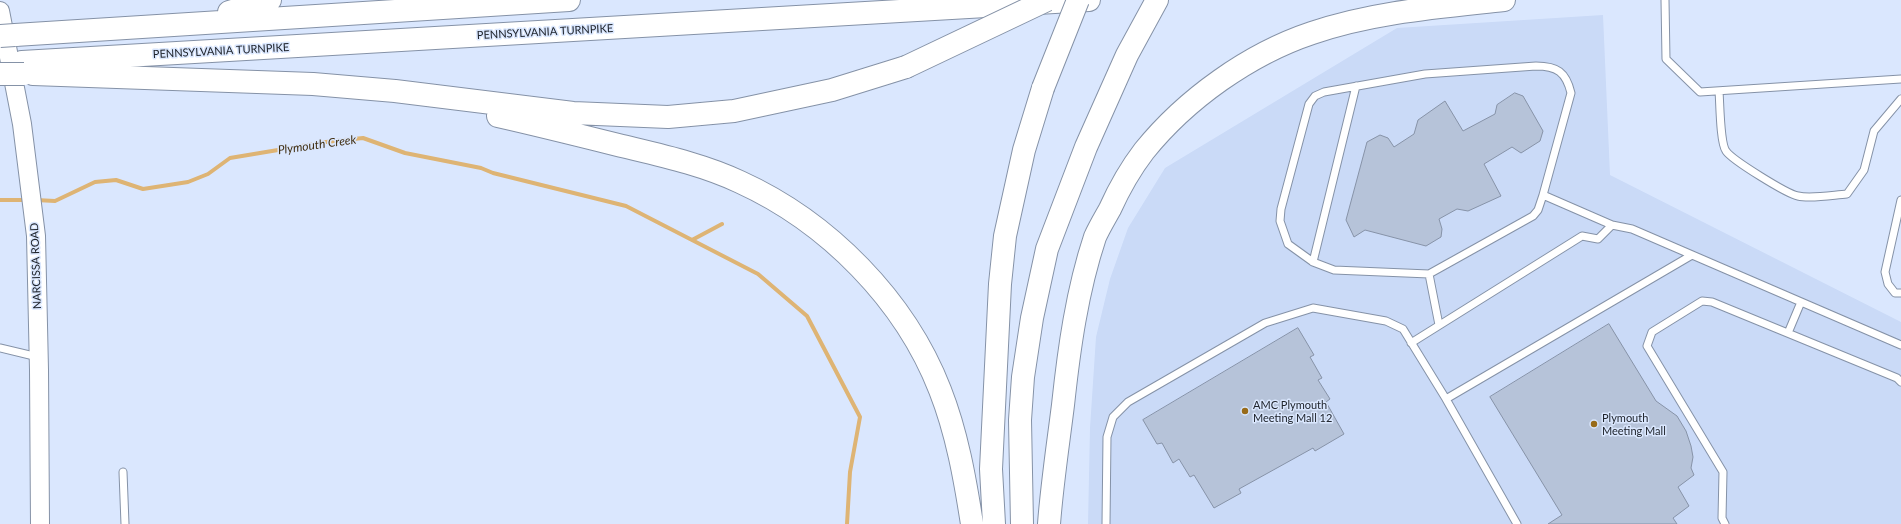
<!DOCTYPE html>
<html>
<head>
<meta charset="utf-8">
<style>
	body { margin:0 }
	canvas { display:block; background:#dae7fe }
</style>
</head>
<body>
<canvas width="1901" height="524"></canvas>
<script>
const c = document.querySelector('canvas').getContext('2d');
c.lineJoin = 'round';
function fillPath(path, color) {
  c.fillStyle = color;
  c.fill(path, 'evenodd');
}
function stroke(path, color, width, dash) {
  c.strokeStyle = color;
  c.lineWidth = width;
  c.lineCap = dash ? 'butt' : 'round';
  c.setLineDash(dash || []);
  c.stroke(path);
}
function write(font, color, halo, rows, align = 'center') {
  c.font = font + ' Lato,sans-serif';
  c.lineWidth = 3;
  c.setLineDash([]);
  c.textBaseline = 'middle';
  c.strokeStyle = halo;
  c.fillStyle = color;
  for (const [text, x, y, turn = 0] of rows) {
    c.save();
    c.translate(x, y);
    c.rotate((+turn || 0) * Math.PI / 180);
    c.textAlign = isNaN(turn) ? turn : align;
    if (halo) c.strokeText(text, 0, 0);
    c.fillText(text, 0, 0);
    c.restore();
  }
}
const built = new Path2D(`
	M1603,15l7,160 291,147v202h-813l2,-96 6,-91 14,-58 18,-51 37,-60 232,-140z`);
const stream = new Path2D(`
	M0,200h27
	M36,200l19,1 40,-19 21,-2 27,9 45,-7 20,-8 22,-16 96,-16 37,-4 42,15 76,15 12,5 133,33 132,68 49,42 53,101 -10,55 -3,52
	M692,240l30,-16`);
const building = new Path2D(`
	M1515,93l8,3 20,35 -3,10 -19,12 -9,-6 -28,17 17,32 -33,15 -11,-2 -18,10 3,10 -1,8 -15,9 -61,-16 -11,7 -8,-17 21,-78 13,-7 8,3 6,9 20,-13 4,-14 27,-19 18,30 32,-17 2,-9z
	M1609,324l47,77 21,15 9,15 5,15 2,11 -2,11 3,7 -16,12 11,19 -16,12 4,6h-129l14,-9 -72,-118z
	M1298,328l16,27 -4,2 12,21 -4,2 12,19 -4,3 18,32 -29,17 -2,-3 -74,41 2,4 -27,15 -20,-33 -4,2 -11,-18 -6,4 -11,-20 -5,1 -14,-24z`);
const service = new Path2D(`
	M1665,0l1,59 34,33 201,-13
	M1719,91c1,12 1,52 7,60 6,9 61,43 72,45 13,3 35,-1 49,-2l17,-24 10,-39 27,-32
	M1901,200l-16,72 3,12 7,9h6
	M1313,262l43,-176
	M1429,274l104,-58 5,-6 5,-15
	M1439,325l-10,-51 -95,-4 -21,-8 -25,-18 -8,-23 1,-12 28,-105 6,-8 9,-4 101,-18 111,-8c21,0 30,6 35,27l-28,102 69,30
	M1788,333l13,-31
	M1411,343l171,-107 16,3 14,-14 20,4 269,116
	M0,348l38,9
	M1446,399l71,125
	M123,472l2,52
	M1106,524l1,-87 6,-20 15,-15 137,-79 48,-15 73,13 17,8 43,70 246,-144
	M1725,524l-3,-6 1,-46 -76,-126 5,-14 50,-31 10,1 185,76 4,4`);
const tertiary = new Path2D(`
	M0,11l22,113 14,112 3,134 1,154`);
const motorway = new Path2D(`
	M229,12l41,-12
	M15,35l554,-35
	M22,62l1067,-62
	M33,74l280,10 82,7 178,22 95,4 66,-6 98,-21 74,-23
	M498,116c40,9 80,19 120,29 41,10 84,19 122,37 88,40 165,118 200,208 17,43 25,89 32,134
	M994,524l-3,-55 9,-185 5,-48 19,-86 19,-62
	M1022,524l-2,-104 3,-43 9,-59 15,-69 39,-102 41,-92 30,-55
	M1049,524c3,-40 9,-79 14,-119 6,-56 14,-114 32,-168 4,-9 10,-19 15,-28 9,-20 21,-41 34,-58 42,-52 105,-97 168,-118 61,-21 128,-26 192,-33`);
const motorwayBridge = new Path2D(`
	M0,36l15,-1
	M906,67l141,-67
	M0,74h24
	M1043,88l35,-88`);
const markers = [
	[1245,411,4,"#986b19"],
	[1594,424,4,"#986b19"]
];
const streetNames = [
	["PENNSYLVANIA TURNPIKE",545,32,-3],
	["PENNSYLVANIA TURNPIKE",221,51,-3],
	["NARCISSA ROAD",36,266,-92]
];
const poiNames = [
	["AMC Plymouth",1253,405],
	["Meeting Mall 12",1253,418],
	["Plymouth",1602,418],
	["Meeting Mall",1602,431]
];
const waterNames = [
	["Plymouth Creek",317,145,-8]
];
fillPath(built, '#cadaf7');
stroke(stream, '#deb474', 4);
fillPath(building, '#b6c3d9');
stroke(building, '#8793a8', 1);
stroke(service, '#8592a7', 9);
stroke(tertiary, '#8592a7', 20);
stroke(motorway, '#8592a7', 24);
stroke(service, '#fff', 7);
stroke(tertiary, '#fff', 18);
stroke(motorway, '#fff', 22);
stroke(motorwayBridge, '#8592a7', 24, []);
stroke(motorwayBridge, '#fff', 22);
for (const [x, y, r, color] of markers) {
  const dot = new Path2D();
  dot.arc(x, y, r, 0, 2 * Math.PI);
  c.fillStyle = color;
  c.fill(dot);
  stroke(dot, '#dae7fe', 1.5);
}
write('11px', '#20252d', '#dae7fe', streetNames);
write('11px', '#20252d', '#dae7fe', poiNames, 'left');
write('italic 12px', '#3f2d10', '#dae7fe', waterNames);
</script>
</body>
</html>
